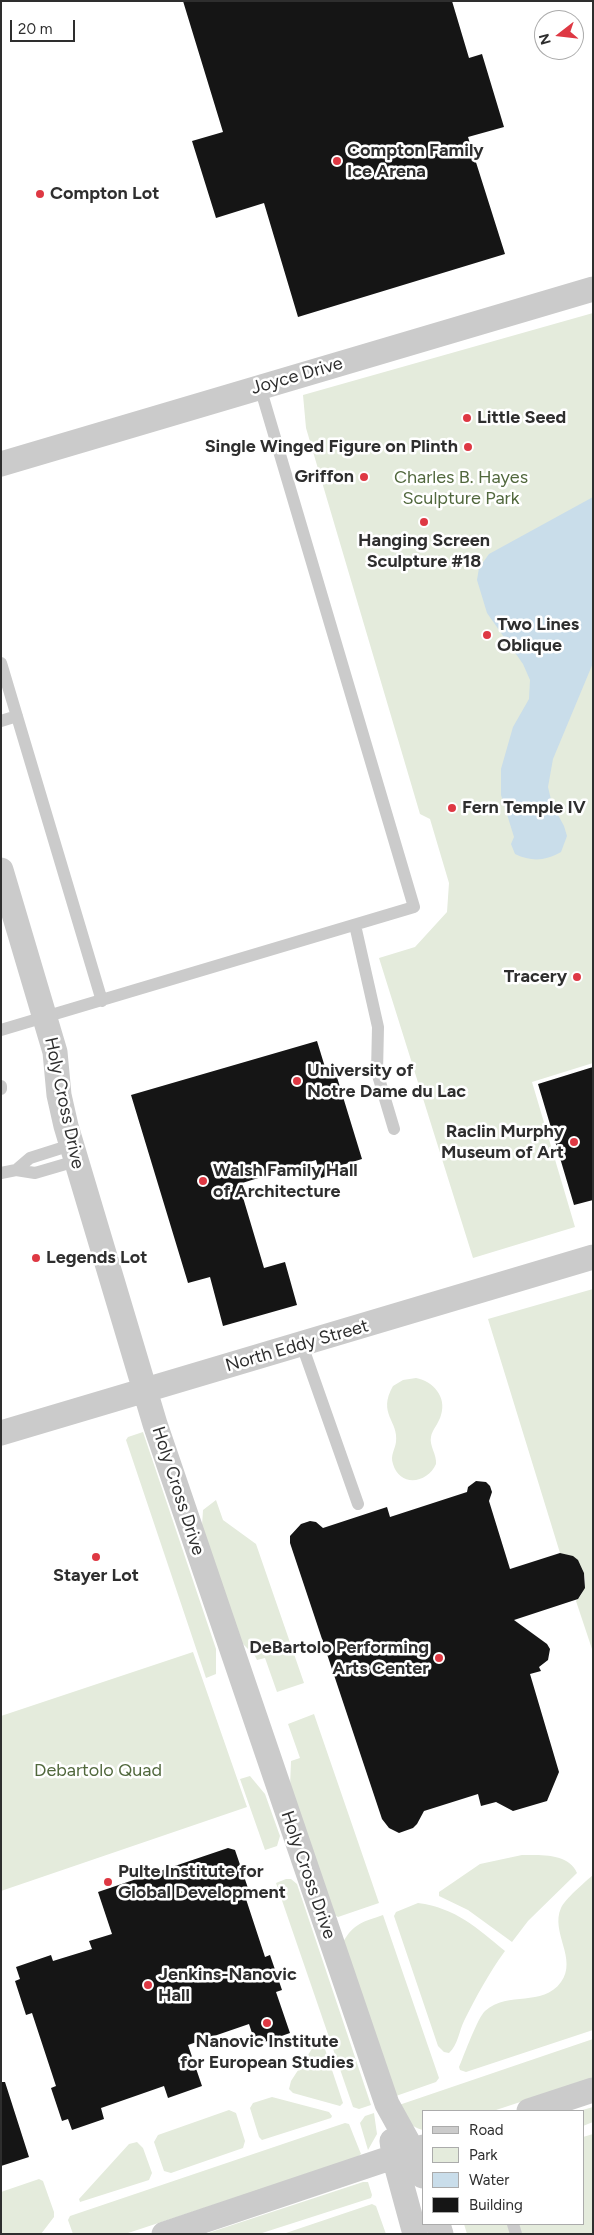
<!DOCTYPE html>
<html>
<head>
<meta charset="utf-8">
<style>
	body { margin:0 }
	#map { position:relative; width:594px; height:2235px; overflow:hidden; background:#fff; font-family:Figtree,sans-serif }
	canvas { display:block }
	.frame { position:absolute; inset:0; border:2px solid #2e2e2e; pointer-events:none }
	.legend { position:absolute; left:422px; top:2110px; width:162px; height:115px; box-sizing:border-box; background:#fff; border:1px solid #ababab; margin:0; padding:6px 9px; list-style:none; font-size:15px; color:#2e2e2e }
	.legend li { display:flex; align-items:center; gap:10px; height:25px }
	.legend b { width:25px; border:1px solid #ababab }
	.north { position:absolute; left:534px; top:10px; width:50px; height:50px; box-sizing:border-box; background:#fff; border:1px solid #ababab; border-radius:50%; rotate:254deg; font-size:14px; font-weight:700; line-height:20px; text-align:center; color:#2e2e2e }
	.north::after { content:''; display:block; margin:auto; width:18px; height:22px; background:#de3843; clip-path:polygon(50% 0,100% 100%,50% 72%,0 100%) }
	.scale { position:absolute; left:10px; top:20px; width:65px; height:22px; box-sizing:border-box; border:2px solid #2e2e2e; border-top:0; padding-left:6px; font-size:15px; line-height:18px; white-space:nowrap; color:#2e2e2e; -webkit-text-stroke:4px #fff; paint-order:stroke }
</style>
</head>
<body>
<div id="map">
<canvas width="594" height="2235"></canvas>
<div class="frame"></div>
<ul class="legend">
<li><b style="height:6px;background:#cbcbcb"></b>Road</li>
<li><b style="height:14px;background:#e4ebdc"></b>Park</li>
<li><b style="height:14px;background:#c9ddea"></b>Water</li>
<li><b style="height:14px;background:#151515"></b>Building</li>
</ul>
<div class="north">N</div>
<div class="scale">20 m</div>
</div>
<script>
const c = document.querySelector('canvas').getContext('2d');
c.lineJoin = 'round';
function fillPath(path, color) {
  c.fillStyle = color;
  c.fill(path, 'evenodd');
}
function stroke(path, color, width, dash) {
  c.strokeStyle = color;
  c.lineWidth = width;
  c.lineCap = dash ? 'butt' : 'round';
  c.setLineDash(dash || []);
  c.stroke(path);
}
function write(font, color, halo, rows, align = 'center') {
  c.font = font + ' Figtree,sans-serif';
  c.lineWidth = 5;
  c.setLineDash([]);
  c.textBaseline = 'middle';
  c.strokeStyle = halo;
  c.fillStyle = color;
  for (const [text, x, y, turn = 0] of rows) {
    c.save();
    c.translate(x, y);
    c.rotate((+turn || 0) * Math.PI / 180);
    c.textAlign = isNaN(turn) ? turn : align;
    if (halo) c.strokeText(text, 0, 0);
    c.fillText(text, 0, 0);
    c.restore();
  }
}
const green = new Path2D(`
	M593,313v750l-61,19 43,145 -102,31 -94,-300 36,-11 32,-35 2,-29 -19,-64 -10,-5 -114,-386 -3,-33z
	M593,1289v363l-17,-51c18,-17 8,-44 -16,-48l-72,-234z
	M416,1378c17,3 31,19 25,37 -2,8 -9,15 -10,22 -2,8 6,18 5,27 -8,19 -36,24 -43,0 -3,-9 2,-14 3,-22 3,-21 -19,-28 -3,-56l10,-6z
	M143,1432l73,217v25l-10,4 -80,-238 2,-3z
	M216,1500l7,20 33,24 48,139 -27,9 -12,-34 -8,2 -2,-4 -13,-13 -40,-117 1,-16z
	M193,1652l54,155 -246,84v-175z
	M314,1714l65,189 -41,14 -5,-3 -43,-127 1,-26 9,-3 -12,-34z
	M250,1776l15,18 15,42 -3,10 -12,4 -25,-71z
	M522,1855c18,0 47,-2 55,18l-49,48 -16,21 -44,-32 -29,-14v-4l3,-2 38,-26z
	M593,1875v155l-127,42 -6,-2 -1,-3c5,-12 19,-50 26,-56 24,-21 57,-3 76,-29 17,-23 -11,-50 0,-74 4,-9 24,-26 32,-33z
	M286,1879h5l6,5 74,221 -12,4 -6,-2 -77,-224z
	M418,1903c38,5 59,25 87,48 -16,22 -29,46 -41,70 -5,10 -6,24 -15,32l-5,-1 -6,-6 -44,-130 2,-4z
	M383,1915l56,163 -3,4 -40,14 -53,-154c11,-19 20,-20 40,-27z
	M593,2039v39l-100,33h-70v19c-14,-3 -18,-13 -24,-25z
	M317,2041h4l2,2 20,60 -3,3 -47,-13 -4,-4 2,-8z
	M272,2097l57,15 3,4 -1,2 -69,22 -3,-3 -9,-29 3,-5z
	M593,2107v15l-10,4v-15h-4z
	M229,2110l7,3 9,28 -2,7 -72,25 -7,-2 -10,-29 4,-7z
	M374,2113l3,21 -9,16 -8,-27 5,-7z
	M345,2123l4,1 12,30 -5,4 -231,76h-52l-5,-14 2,-4z
	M593,2134v100h-126l-3,-10h119v-87z
	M137,2142l6,6 9,25 -3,7 -69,22 -1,-3 50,-55z
	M39,2179l4,2 11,31v5l-13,17h-40v-42z
	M363,2182h5l4,13 -1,3 -112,36h-54z
	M372,2204l4,2 10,28h-103z`);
const water = new Path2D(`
	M593,497v166l-40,96 -5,28 4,17 12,22 3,10 -6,16c-16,9 -29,10 -46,2l-4,-10 3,-7 -13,-42v-26l12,-42 16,-28 1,-19 -7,-16 -36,-51 -10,-33 2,-12 10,-14z`);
const building = new Path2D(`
	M183,1h269l17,57 13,-4 22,73 -36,10 37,117 -207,63 -34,-114 -48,15 -24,-77 31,-9z
	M317,1041l11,36 8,-3 26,85 -23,7 2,5 -20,7 -5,-18 -77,24 25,84 21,-6 12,43 -74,21 -13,-49 -22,6 -57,-188z
	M593,1067v133l-19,5 -36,-121z
	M476,1481l10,1 4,4 2,6 -3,9 21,68 50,-16 13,3 5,4 6,13 1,15 -7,11 -64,21 33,24 3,5 -2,11 -9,7 2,4 -11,3 29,98 -12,29 -34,10 -17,-9 -15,4 -3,-12 -54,17 -7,13 -4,4 -14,5 -10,-5 -7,-9 -92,-276v-7l11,-12 9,-3 6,1 7,6 64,-21 3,10 77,-25 1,-5z
	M228,1848l7,2 15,44 -5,2 20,61 5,-2 12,35 -6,2 14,41 -34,12 -7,-21 -61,21 14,41 -34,12 -4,-12 -63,22 3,11 -32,11 -4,-11 -6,2 -11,-33 5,-2 -24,-73 -6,2 -11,-34 5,-2 -4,-12 35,-12 2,6 39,-12 -3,-8 23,-7 -14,-42z
	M1,2082h4l24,75 -28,9z`);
const lane = new Path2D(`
	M1,663l101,338
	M1,721l16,-5
	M355,925l23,102 -1,45 17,57
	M1,1030l413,-123 -154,-520
	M1,1086v3
	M16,1170l14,-12 41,-13
	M1,1173l15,-3 19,3 41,-12
	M302,1345l56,159
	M513,2224l3,10`);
const street = new Path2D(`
	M1,464l592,-175
	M1,870l54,182 4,43 7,31 89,298 232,680 26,47 10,25
	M1,1433l592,-176
	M529,2111l64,-21
	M392,2141l2,16 21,77
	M438,2224l3,10
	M164,2234l259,-87`);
const markers = [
	[337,161,5,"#de3843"],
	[40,194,5,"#de3843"],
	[467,418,5,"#de3843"],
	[468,447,5,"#de3843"],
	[364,477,5,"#de3843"],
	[424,522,5,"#de3843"],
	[487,635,5,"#de3843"],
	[452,808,5,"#de3843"],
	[577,977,5,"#de3843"],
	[297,1081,5,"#de3843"],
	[574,1142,5,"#de3843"],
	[203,1181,5,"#de3843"],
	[36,1258,5,"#de3843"],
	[96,1557,5,"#de3843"],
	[439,1658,5,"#de3843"],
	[108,1882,5,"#de3843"],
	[148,1985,5,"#de3843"],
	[267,2023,5,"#de3843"]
];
const poiNames = [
	["Compton Family",347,151],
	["Ice Arena",347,172],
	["Compton Lot",50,194],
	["Little Seed",477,418],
	["Single Winged Figure on Plinth",458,447,"right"],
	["Griffon",354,477,"right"],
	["Hanging Screen",424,541,"center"],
	["Sculpture #18",424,562,"center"],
	["Two Lines",497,625],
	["Oblique",497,646],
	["Fern Temple IV",462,808],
	["Tracery",567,977,"right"],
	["University of",307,1071],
	["Notre Dame du Lac",307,1092],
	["Raclin Murphy",564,1132,"right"],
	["Museum of Art",564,1153,"right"],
	["Walsh Family Hall",213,1171],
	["of Architecture",213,1192],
	["Legends Lot",46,1258],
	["Stayer Lot",96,1576,"center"],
	["DeBartolo Performing",429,1648,"right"],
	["Arts Center",429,1669,"right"],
	["Pulte Institute for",118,1872],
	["Global Development",118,1893],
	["Jenkins-Nanovic",158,1975],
	["Hall",158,1996],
	["Nanovic Institute",267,2042,"center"],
	["for European Studies",267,2063,"center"]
];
const streetNames = [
	["Joyce Drive",297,376,-16],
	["Holy Cross Drive",64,1103,78],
	["North Eddy Street",297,1346,-16],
	["Holy Cross Drive",178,1491,72],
	["Holy Cross Drive",308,1875,71]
];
const parkNames = [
	["Charles B. Hayes",461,478],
	["Sculpture Park",461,499],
	["Debartolo Quad",98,1771]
];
fillPath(green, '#e4ebdc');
fillPath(water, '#c9ddea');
fillPath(building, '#151515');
stroke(lane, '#cbcbcb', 12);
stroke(street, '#cbcbcb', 25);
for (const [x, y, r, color] of markers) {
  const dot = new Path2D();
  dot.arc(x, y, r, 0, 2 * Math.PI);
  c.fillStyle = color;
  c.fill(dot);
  stroke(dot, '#fff', 2);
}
write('bold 18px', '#2e2e2e', '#fff', poiNames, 'left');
write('18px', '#2e2e2e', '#fff', streetNames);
write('18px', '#51683d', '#fff', parkNames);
</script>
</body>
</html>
